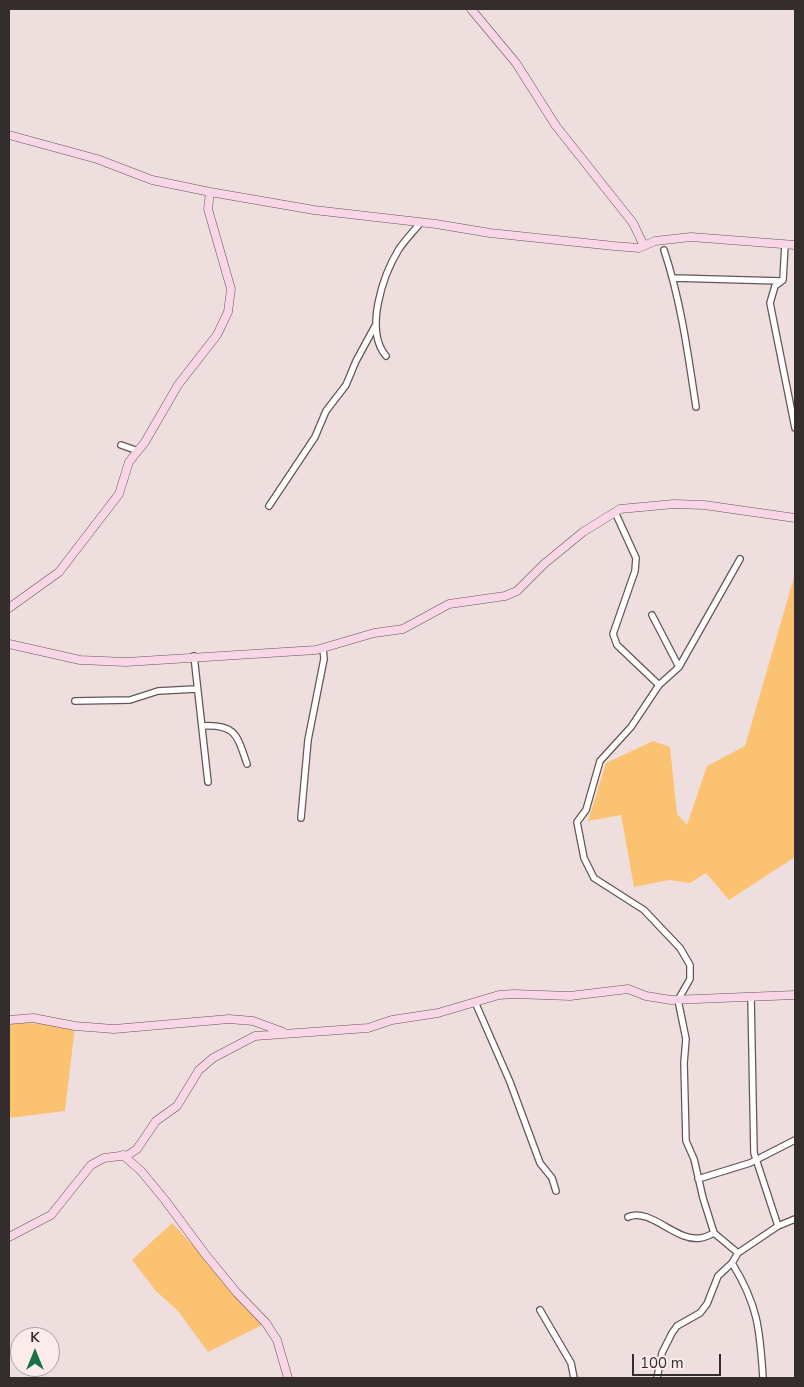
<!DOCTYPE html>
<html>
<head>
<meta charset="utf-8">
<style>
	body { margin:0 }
	#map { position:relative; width:804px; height:1387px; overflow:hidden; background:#eedede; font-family:"Nunito Sans",sans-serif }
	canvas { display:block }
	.frame { position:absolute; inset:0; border:10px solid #332d2d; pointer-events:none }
	.north { position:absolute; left:10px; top:1327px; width:50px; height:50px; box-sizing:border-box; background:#fbebeb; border:1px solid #ab9f9f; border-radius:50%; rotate:0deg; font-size:14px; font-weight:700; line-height:20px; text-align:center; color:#332d2d }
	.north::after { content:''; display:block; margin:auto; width:18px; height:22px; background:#177246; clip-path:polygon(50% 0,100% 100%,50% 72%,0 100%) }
	.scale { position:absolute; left:632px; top:1354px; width:89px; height:22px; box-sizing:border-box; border:2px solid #332d2d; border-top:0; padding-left:6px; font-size:15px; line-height:18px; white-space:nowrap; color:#332d2d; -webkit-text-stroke:4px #fbebeb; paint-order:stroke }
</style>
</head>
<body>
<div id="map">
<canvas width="804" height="1387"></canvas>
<div class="frame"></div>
<div class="north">K</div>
<div class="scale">100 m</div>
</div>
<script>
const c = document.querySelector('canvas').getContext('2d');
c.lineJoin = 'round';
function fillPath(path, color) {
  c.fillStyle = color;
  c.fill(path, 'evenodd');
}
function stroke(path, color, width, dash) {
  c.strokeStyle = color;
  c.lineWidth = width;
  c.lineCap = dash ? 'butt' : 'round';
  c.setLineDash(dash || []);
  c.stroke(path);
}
const green = new Path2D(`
	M795,574v283l-66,43 -23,-27 -16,10 -21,-3 -35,7 -13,-72 -33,6 18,-58 47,-22 17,6 7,67 10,11 20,-59 38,-20z
	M9,1022l66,4 -10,85 -56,7z
	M172,1223l94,100 -58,29 -30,-41 -22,-20 -24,-31z`);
const street = new Path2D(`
	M785,244l-2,36 -8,6 -5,17 25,125
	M664,250c17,51 24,104 32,157
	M673,278l108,3
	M386,356c-22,-26 -3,-81 13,-107 6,-9 15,-18 22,-27
	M121,445l17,6
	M269,506l46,-69 11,-26 20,-26 10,-24 19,-35
	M615,512l21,46 -1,13 -22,63 4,11 42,40 -28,42 -31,34 -14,49 -9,12 7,36 10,20 50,32 36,38 10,17v14l-12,21 8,39 -2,24 2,78 8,18 9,39 11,35 24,20
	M652,615l27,52
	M194,656l14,126
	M659,685l20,-18 61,-108
	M75,701l55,-1 28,-9 38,-2
	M202,726c34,-2 35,9 45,38
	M301,818l7,-78 16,-81 -1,-11
	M751,997l3,156 24,73
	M475,1002l35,80 30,81 12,15 4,13
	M698,1179l52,-16 45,-23
	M628,1217c22,-10 48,25 72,21 4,0 10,-3 14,-5
	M732,1263c26,42 28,67 31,115
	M540,1310l31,53 3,15
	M657,1378l5,-25 10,-20 5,-7 23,-13 7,-9 11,-28 14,-13 6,-10 40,-27 17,-7`);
const secondary = new Path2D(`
	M471,9l45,54 40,63 77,97 11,23
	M9,135l88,24 55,21 58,12 104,18 122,14 54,9 124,13 25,2 16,-7 36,-4 104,8
	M9,608l50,-36 60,-78 10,-32 16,-20 33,-57 39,-50 11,-23 3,-23 -23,-80 2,-17
	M9,644l71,16 46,2 190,-12 58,-17 29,-4 46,-25 56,-8 12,-5 27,-27 39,-32 37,-23 54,-5 30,1 91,13
	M9,1020l24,-2 42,8 39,3 115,-10 24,2 30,11
	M123,1155l18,16 24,29 40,54 32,39 29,30 11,17 11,38
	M9,1237l42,-22 40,-50 13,-7 24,-3 9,-6 19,-28 21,-15 22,-36 14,-12 42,-22 113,-8 24,-8 46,-7 61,-18 15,-1 56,2 58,-7 18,7 25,4 124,-5`);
fillPath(green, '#fbc271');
stroke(street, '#635655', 8);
stroke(secondary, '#635655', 9);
stroke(street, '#fff', 5.5);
stroke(secondary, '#f8d6e6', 8);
</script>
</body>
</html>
